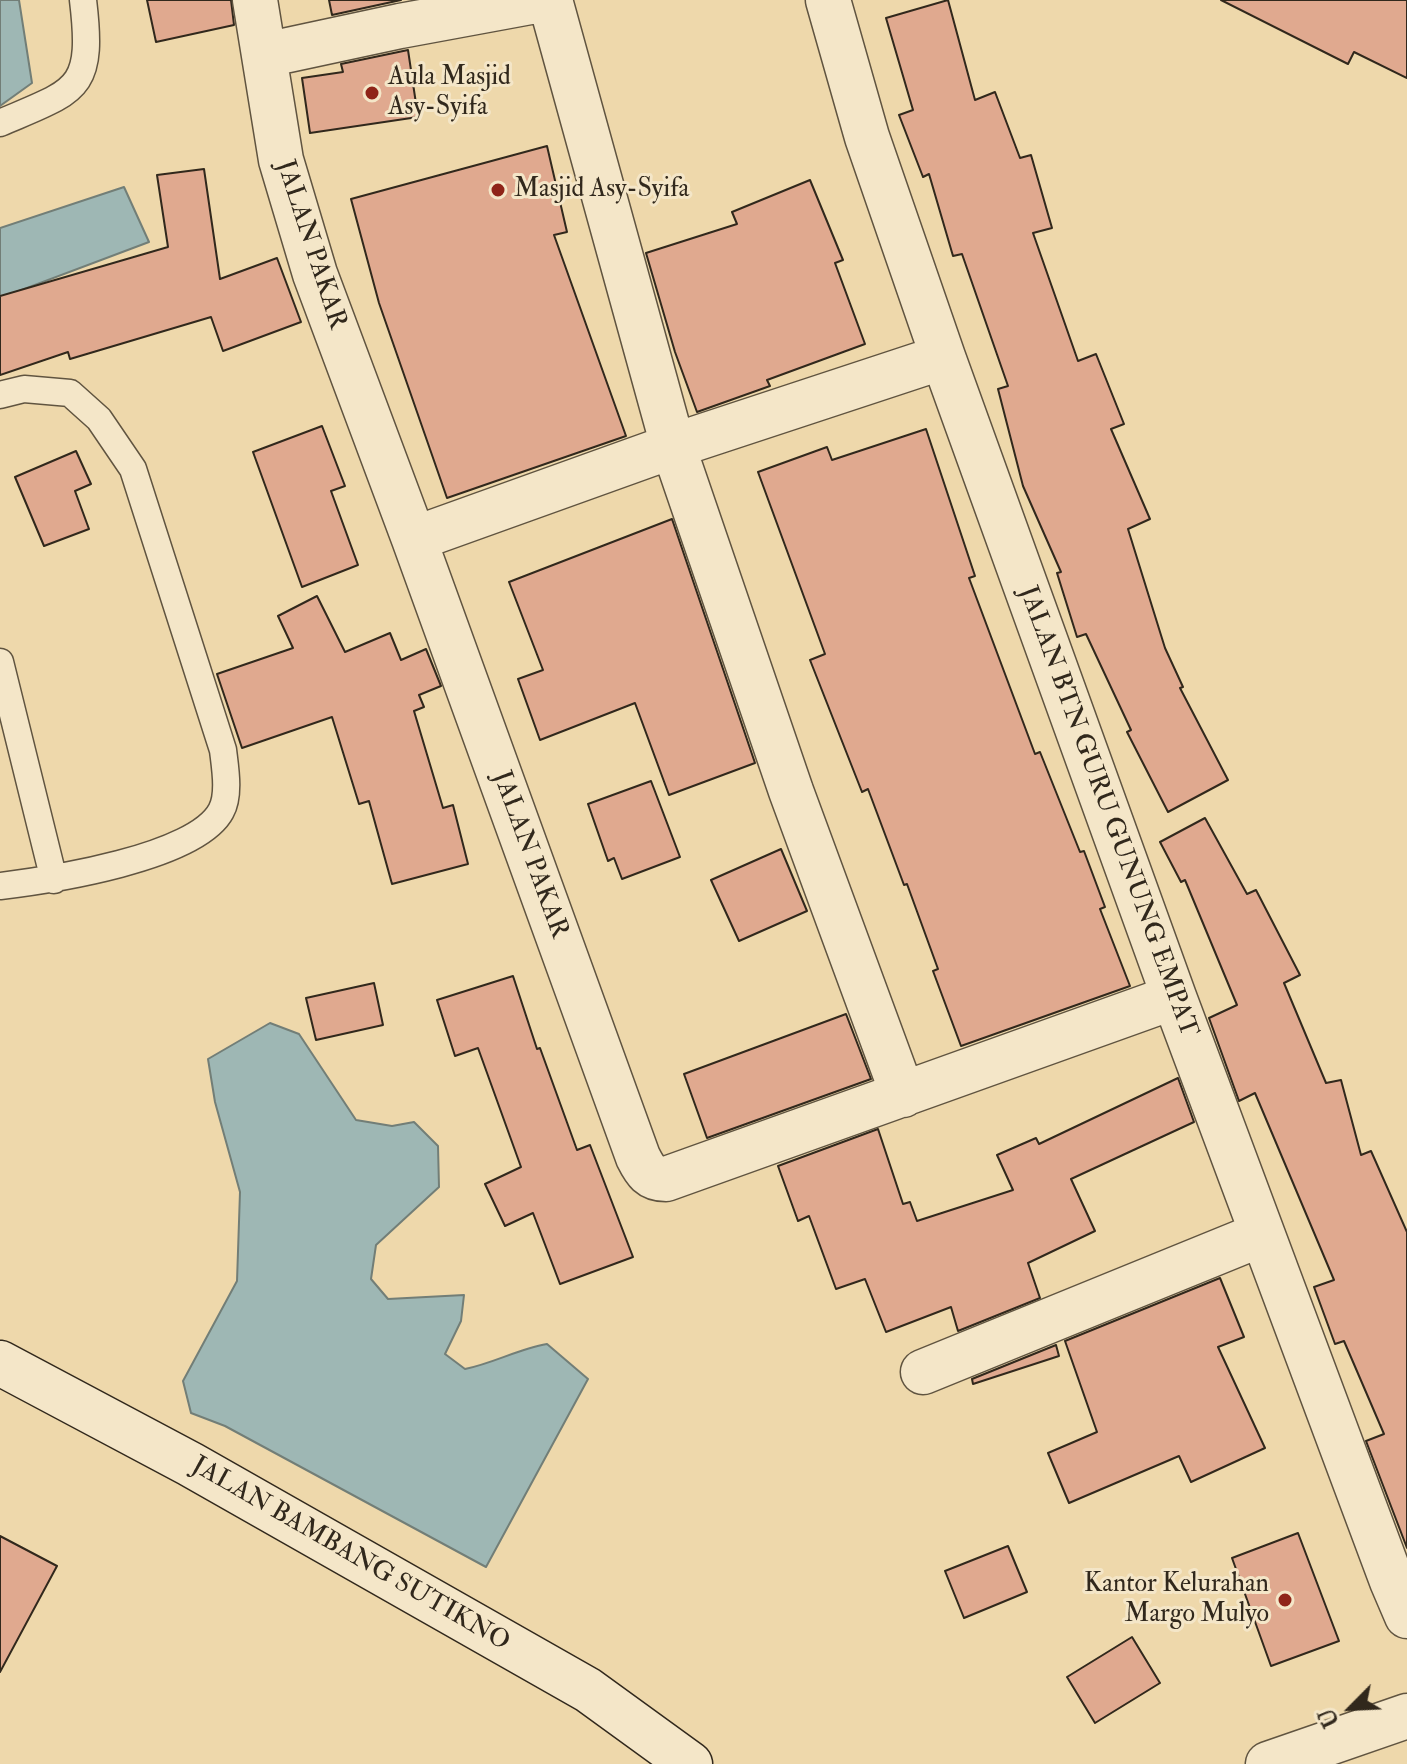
<!DOCTYPE html>
<html>
<head>
<meta charset="utf-8">
<style>
	body { margin:0 }
	#map { position:relative; width:1407px; height:1764px; overflow:hidden; background:#eed8ab; font-family:"IM FELL Double Pica",serif }
	canvas { display:block }
	.north { position:absolute; left:1311px; top:1668px; width:80px; height:80px; -webkit-text-stroke:6px #f4e6c8; paint-order:stroke; rotate:246deg; font-size:22px; font-weight:700; line-height:32px; text-align:center; color:#31281c }
	.north::after { content:''; display:block; margin:auto; width:28px; height:36px; background:#31281c; clip-path:polygon(50% 0,100% 100%,50% 72%,0 100%) }
</style>
</head>
<body>
<div id="map">
<canvas width="1407" height="1764"></canvas>
<div class="north">U</div>
</div>
<script>
const c = document.querySelector('canvas').getContext('2d');
c.lineJoin = 'round';
function fillPath(path, color) {
  c.fillStyle = color;
  c.fill(path, 'evenodd');
}
function stroke(path, color, width, dash) {
  c.strokeStyle = color;
  c.lineWidth = width;
  c.lineCap = dash ? 'butt' : 'round';
  c.setLineDash(dash || []);
  c.stroke(path);
}
function write(font, color, halo, rows, align = 'center') {
  c.font = font + ' "IM FELL Double Pica",serif';
  c.lineWidth = 6;
  c.setLineDash([]);
  c.textBaseline = 'middle';
  c.strokeStyle = halo;
  c.fillStyle = color;
  for (const [text, x, y, turn = 0] of rows) {
    c.save();
    c.translate(x, y);
    c.rotate((+turn || 0) * Math.PI / 180);
    c.textAlign = isNaN(turn) ? turn : align;
    if (halo) c.strokeText(text, 0, 0);
    c.fillText(text, 0, 0);
    c.restore();
  }
}
const water = new Path2D(`
	M0,0h19l13,83 -32,23z
	M124,187l25,55 -149,56v-70z
	M270,1023l29,11 57,86 36,6 22,-4 24,24 1,41 -63,58 -5,34 17,20 76,-4 -3,26 -16,33 20,15c29,-6 53,-20 82,-25l41,35 -102,188 -261,-141 -34,-13 -8,-32 54,-100 3,-89 -25,-90 -7,-43z`);
const building = new Path2D(`
	M147,0h84l3,25 -78,17z
	M329,0h72l-69,15z
	M948,0l27,100 20,-8 25,66 11,-3 21,73 -19,5 45,128 18,-7 28,70 -13,5 39,90 -22,10 37,119 18,39 -3,1 48,92 -60,32 -41,-80 4,-2 -45,-96 -9,3 -20,-64 4,-1 -38,-86 -25,-97 10,-3 -46,-132 -9,2 -24,-82 -6,3 -24,-62 14,-5 -27,-92z
	M1221,0h186v78l-53,-26 -6,12z
	M408,50l10,67 -108,16 -8,-55 41,-6 -2,-8z
	M547,146l20,86 -13,3 72,201 -179,62 -68,-195 -28,-104z
	M204,169l16,110 57,-21 24,64 -78,29 -12,-34 -141,42 -2,-7 -68,23v-79l168,-49 -11,-72z
	M810,180l33,80 -8,3 30,81 -98,36 3,6 -73,26 -22,-60 -29,-99 91,-29 -5,-12z
	M322,426l23,60 -14,5 27,74 -56,22 -49,-135z
	M926,429l49,147 -6,2 66,176 5,-2 40,100 4,-1 21,56 -5,2 30,77 -169,60 -28,-75 5,-2 -31,-85 -3,1 -36,-96 -6,3 -52,-132 15,-6 -67,-182 69,-25 5,13z
	M76,451l15,33 -16,7 14,38 -45,17 -29,-69z
	M672,519l83,244 -86,32 -34,-92 -95,37 -22,-61 25,-9 -34,-88z
	M317,596l28,56 45,-19 11,27 25,-11 15,37 -22,9 5,12 -10,4 29,97 10,-3 15,59 -76,20 -23,-83 -10,3 -27,-87 -90,31 -25,-74 76,-26 -15,-32z
	M651,781l29,76 -58,22 -8,-21 -6,3 -20,-57z
	M1205,818l42,76 9,-4 44,85 -16,8 42,100 15,-3 20,75 10,-4 36,81v316l-41,-107 18,-7 -40,-93 -9,3 -21,-57 20,-7 -79,-187 -16,8 -30,-83 28,-13 -52,-125 -4,2 -21,-40z
	M781,849l26,62 -68,30 -28,-61z
	M513,976l24,73 3,-1 37,102 13,-5 43,112 -73,27 -27,-71 -28,13 -20,-42 36,-17 -43,-119 -23,8 -18,-56z
	M374,983l9,42 -67,15 -10,-42z
	M846,1014l25,65 -164,59 -23,-64z
	M1178,1078l16,44 -123,57 24,52 -67,32 12,35 -82,33 -7,-24 -65,25 -21,-53 -29,10 -27,-73 -11,5 -20,-55 100,-37 25,75 7,-2 7,19 96,-31 -16,-35 39,-17 3,6z
	M1220,1278l24,59 -26,10 47,101 -74,34 -12,-26 -110,47 -21,-50 49,-21 -32,-91z
	M1056,1345l3,11 -86,28 -1,-5z
	M1298,1533l41,108 -68,25 -39,-108z
	M0,1536l57,30 -57,106z
	M1008,1546l19,46 -63,26 -19,-47z
	M1132,1637l28,46 -65,40 -28,-46z`);
const lane = new Path2D(`
	M0,123c77,-33 94,-32 83,-123
	M0,395l24,-6 46,4 29,26 34,50 90,281c2,17 7,45 -2,61 -25,47 -171,69 -221,75
	M0,662l54,218`);
const street = new Path2D(`
	M255,0l26,160 34,114 99,265 224,618c7,14 12,22 28,22l508,-182
	M550,0l123,446 118,345 112,304
	M828,0l39,137 76,220 231,640 218,584 15,35
	M265,55l135,-29 141,-26
	M414,539l259,-93 270,-89
	M923,1372l339,-138
	M1268,1764l139,-48`);
const secondary = new Path2D(`
	M0,1363l190,101 398,226 102,74`);
const markers = [
	[372,93,8,"#8f2418"],
	[498,190,8,"#8f2418"],
	[1285,1600,8,"#8f2418"]
];
const poiNames = [
	["Aula Masjid",388,78],
	["Asy-Syifa",388,108],
	["Masjid Asy-Syifa",514,190],
	["Kantor Kelurahan",1269,1585,"right"],
	["Margo Mulyo",1269,1615,"right"]
];
const streetNames = [
	["JALAN PAKAR",310,245,72],
	["JALAN BTN GURU GUNUNG EMPAT",1107,812,70],
	["JALAN PAKAR",529,855,70],
	["JALAN BAMBANG SUTIKNO",350,1555,30]
];
fillPath(water, '#9eb7b4');
stroke(water, '#727e77', 2);
fillPath(building, '#e0a98f');
stroke(building, '#31281c', 2);
stroke(lane, '#605440', 29);
stroke(street, '#605440', 47);
stroke(secondary, '#31281c', 47);
stroke(lane, '#f4e6c8', 26);
stroke(street, '#f4e6c8', 44);
stroke(secondary, '#f4e6c8', 44);
for (const [x, y, r, color] of markers) {
  const dot = new Path2D();
  dot.arc(x, y, r, 0, 2 * Math.PI);
  c.fillStyle = color;
  c.fill(dot);
  stroke(dot, '#f4e6c8', 3);
}
write('26px', '#31281c', '#f4e6c8', poiNames, 'left');
write('26px', '#31281c', '#f4e6c8', streetNames);
</script>
</body>
</html>
